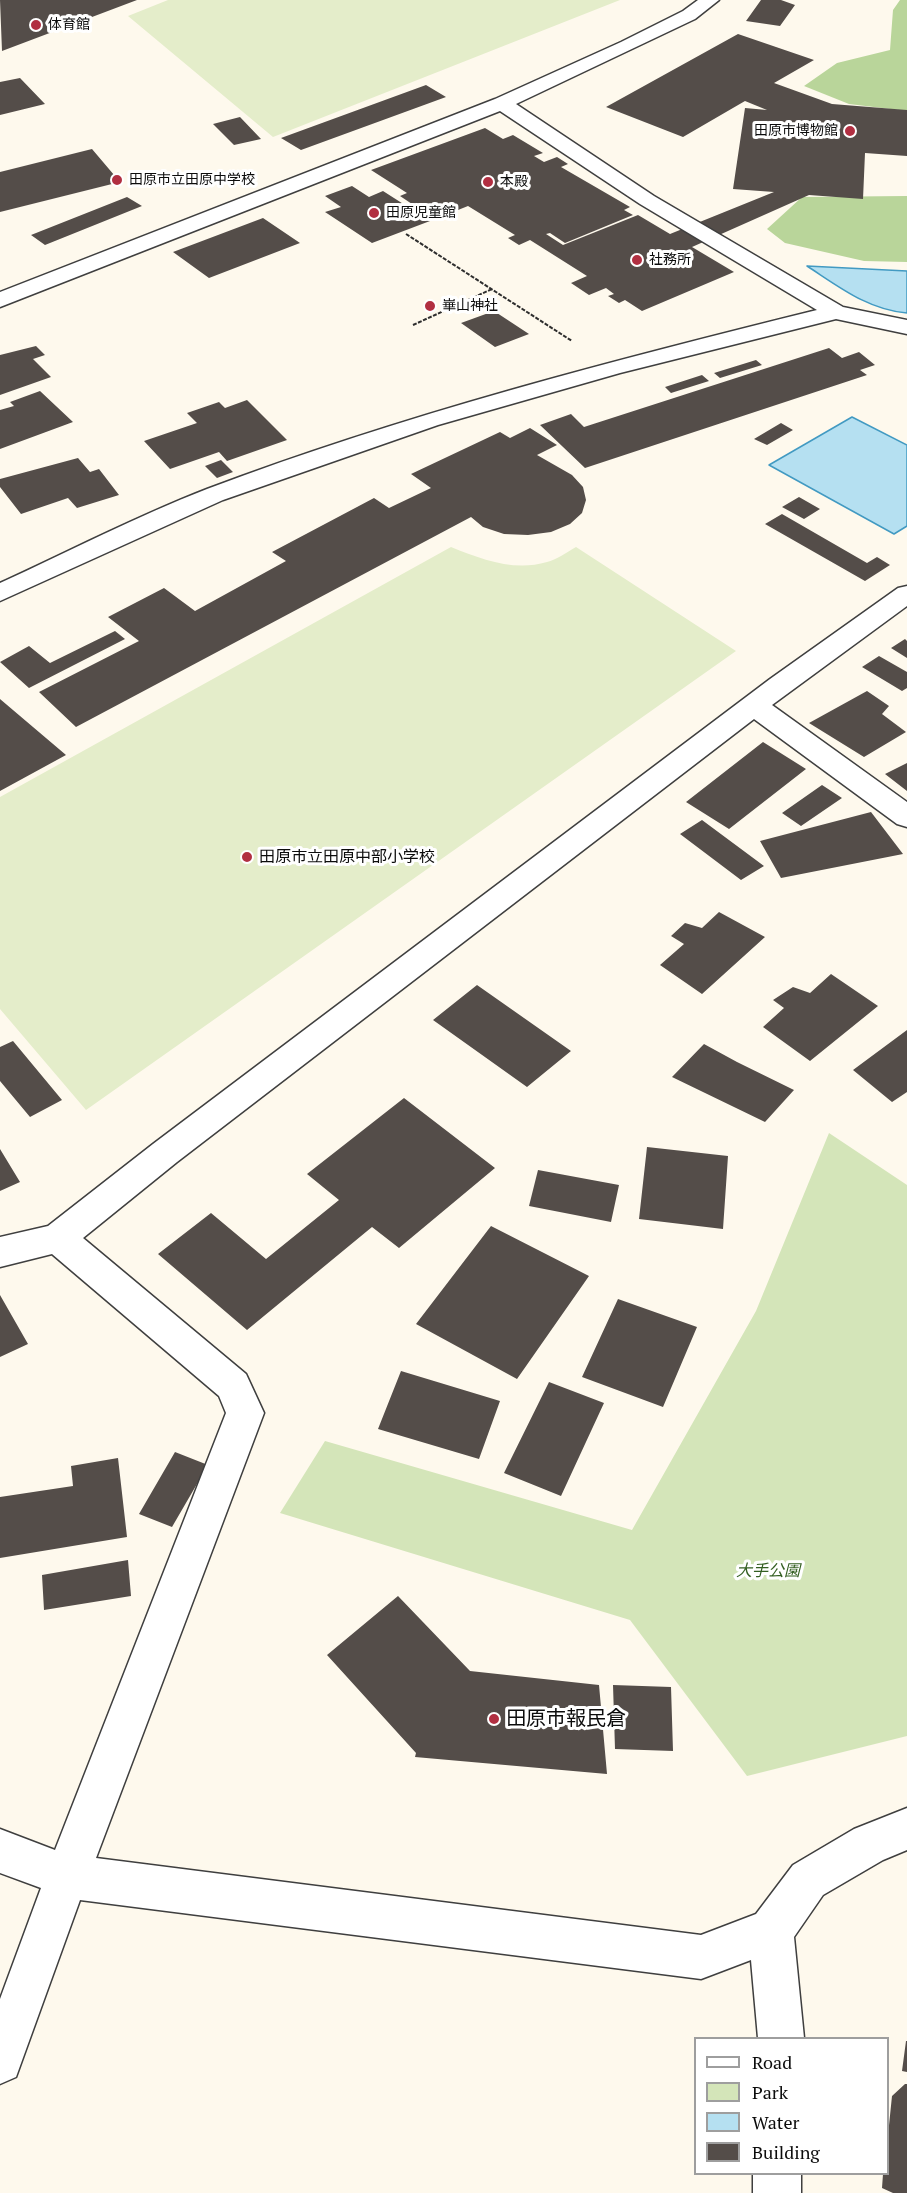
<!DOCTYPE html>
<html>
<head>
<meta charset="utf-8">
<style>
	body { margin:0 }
	#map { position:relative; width:907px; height:2193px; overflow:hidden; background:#fef9ed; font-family:"PT Serif",serif }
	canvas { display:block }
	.legend { position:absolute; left:694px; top:2037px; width:195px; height:138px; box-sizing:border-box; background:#fff; border:2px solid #9e9e9e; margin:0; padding:8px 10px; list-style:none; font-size:18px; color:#0c0c0c }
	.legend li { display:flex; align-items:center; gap:12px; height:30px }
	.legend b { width:30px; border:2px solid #9e9e9e }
</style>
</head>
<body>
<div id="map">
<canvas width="907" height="2193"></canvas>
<ul class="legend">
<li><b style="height:8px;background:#fff"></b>Road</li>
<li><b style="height:16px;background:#d4e5b9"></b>Park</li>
<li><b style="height:16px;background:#b5e0f1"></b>Water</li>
<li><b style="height:16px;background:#544d49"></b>Building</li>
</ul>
</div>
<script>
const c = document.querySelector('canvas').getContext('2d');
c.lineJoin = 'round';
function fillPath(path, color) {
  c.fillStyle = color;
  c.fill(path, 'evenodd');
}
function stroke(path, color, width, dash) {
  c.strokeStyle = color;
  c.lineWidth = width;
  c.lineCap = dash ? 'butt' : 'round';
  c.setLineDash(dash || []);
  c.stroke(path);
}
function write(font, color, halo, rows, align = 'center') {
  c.font = font + ' "PT Serif","Noto Sans JP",serif';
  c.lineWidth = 6;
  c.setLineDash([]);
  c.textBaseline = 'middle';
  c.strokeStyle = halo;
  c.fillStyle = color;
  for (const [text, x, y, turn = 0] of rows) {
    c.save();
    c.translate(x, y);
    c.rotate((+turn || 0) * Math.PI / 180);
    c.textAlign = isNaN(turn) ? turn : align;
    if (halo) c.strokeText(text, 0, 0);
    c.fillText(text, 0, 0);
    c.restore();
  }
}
const green = new Path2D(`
	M829,1133l78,52v551l-160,40 -117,-156 -350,-107 45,-72 307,89 124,-219z`);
const forest = new Path2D(`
	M900,0h7v111l-58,-7 -45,-18 33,-23 53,-13 3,-40z
	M907,196v66l-43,-1 -79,-18 -18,-14 35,-32z`);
const pitch = new Path2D(`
	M168,0h452l-347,137 -145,-121z
	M451,547c30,12 63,25 96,15 9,-2 20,-10 29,-15l160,104 -650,459 -86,-101v-212z`);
const water = new Path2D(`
	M807,266l100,5v42c-39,-3 -69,-27 -100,-47z
	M852,417l55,28v81l-13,8 -125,-69z`);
const building = new Path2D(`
	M0,0h137l-135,51z
	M761,0h20l14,5 -15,21 -34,-5z
	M738,34l76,26 -40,23 58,21 75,6v46l-42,-3 -2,46 -54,-4 -117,52 42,25 -92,39 -17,-11 -6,3 -11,-7 6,-2 -8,-6 -17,7 -18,-12 16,-7 -57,-36 -11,5 -11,-7 7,-3 -47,-29 -20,8 -10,-7 -14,5 -24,-16 7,-3 -36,-23 114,-42 18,11 10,-4 30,18 -9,3 10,6 13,-5 11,7 -7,3 69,40 -6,3 9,5 -68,28 -15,-10 -4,1 17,11 75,-30 32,19 104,-42 -41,-3 12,-81 22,2 -22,-9 -62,36 -77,-30z
	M20,78l25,26 -45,11v-33z
	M426,85l20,12 -145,53 -20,-12z
	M240,117l21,22 -27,6 -21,-21z
	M92,149l28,33 -120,30v-40z
	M352,186l17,11 14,-6 47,30 -58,22 -47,-31 16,-5 -16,-11z
	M127,197l15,9 -97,39 -14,-10z
	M263,218l37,25 -91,35 -36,-26z
	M494,311l35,23 -34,13 -34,-24z
	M36,346l9,9 -12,4 18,18 -51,18v-40z
	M829,348l13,10 17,-6 16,13 -15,5 7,5 -282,93 -45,-43 31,-11 13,13z
	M756,360l6,5 -42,13 -6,-5z
	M702,375l7,6 -38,12 -6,-6z
	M40,391l33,31 -73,27v-39l14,-4 -4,-4z
	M247,400l40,40 -60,21 -8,-9 -49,17 -26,-28 53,-18 -10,-10 32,-11 6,6z
	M781,423l12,7 -26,15 -13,-6z
	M530,428l27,17 -20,10 35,20 11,12 3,13 -4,13 -12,11 -19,8 -23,3 -24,-1 -21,-7 -12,-10 -395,210 -37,-35 100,-51 -31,-24 56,-29 31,23 91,-50 -14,-9 102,-54 15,10 42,-20 -20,-14 89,-42 10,6z
	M78,458l12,14 9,-3 20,26 -42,13 -9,-10 -47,16 -21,-27v-8z
	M221,460l12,12 -16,6 -12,-12z
	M799,497l21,12 -16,10 -22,-12z
	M782,514l85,49 10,-6 13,8 -25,16 -100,-57z
	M115,631l10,8 -96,49 -29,-26 29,-16 21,17z
	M905,639l2,2v17l-16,-10z
	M879,656l28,16v16l-5,3 -40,-24z
	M867,691l22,15 -7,8 24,18 -42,25 -55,-34z
	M0,699l66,56 -66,36z
	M763,742l43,27 -77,60 -43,-27z
	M907,763v28l-22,-17z
	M822,785l20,13 -41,28 -19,-13z
	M871,812l32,42 -122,24 -21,-37z
	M702,820l62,46 -23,14 -61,-46z
	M719,912l46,25 -63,57 -42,-29 24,-21 -13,-8 14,-13 17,5z
	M831,974l47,32 -68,55 -47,-34 21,-19 -11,-8 20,-13 17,6z
	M477,985l94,66 -44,36 -94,-67z
	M907,1030v62l-15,10 -39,-32z
	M13,1041l49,59 -32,17 -30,-36v-34z
	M704,1044l33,18 57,28 -29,32 -93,-45z
	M404,1098l91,70 -96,80 -27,-21 -125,103 -89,-76 53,-41 55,46 73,-59 -32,-26z
	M647,1147l81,9 -5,73 -84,-10z
	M0,1149l20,33 -20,9z
	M538,1170l81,15 -8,37 -82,-16z
	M491,1226l98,50 -72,103 -101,-55z
	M0,1295l28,49 -28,13z
	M618,1299l79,28 -34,80 -81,-30z
	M401,1371l99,30 -21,58 -101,-30z
	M549,1382l55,21 -43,93 -57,-23z
	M175,1452l33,13 -36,62 -33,-13z
	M118,1458l9,79 -127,21v-61l73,-11 -2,-20z
	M128,1560l3,36 -87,14 -2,-35z
	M398,1596l72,75 129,14 8,89 -192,-17 1,-4 -89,-98z
	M613,1685l58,2 2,64 -58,-2z
	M906,2041h1v31l-5,-1z
	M905,2084h2v109h-14l-11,-5 1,-14h5v-39l4,-39z`);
const path = new Path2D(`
	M406,234l166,107
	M413,325l79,-36`);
const minor = new Path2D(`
	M698,0h21l-24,19 -179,85 138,92 189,111 64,13v14l-71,-15 -216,54 -182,52 -215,75 -223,101v-18c68,-31 137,-67 207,-94 199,-75 404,-128 610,-179l-177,-106 -140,-93 -500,196v-15l495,-193 126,-57 62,-31z
	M907,586v20l-135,99 135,97v25l-10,-3 -143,-105 -577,443 -94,76 163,136 18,39 -168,445 605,77 55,-21 37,-49 61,-36 53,-21v42l-24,10 -60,35 -29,42 10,101h-46l-7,-78 -50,19 -621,-79 -64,177 -16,7v-85l41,-111 -41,-15v-44l55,21 171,-437 -7,-17 -167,-142 -52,13v-30l48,-11 105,-82 617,-465 128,-91z
	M753,2174h48v19h-48z`);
const markers = [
	[36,25,6,"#b12f41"],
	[850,131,6,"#b12f41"],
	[117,180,6,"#b12f41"],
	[488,182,6,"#b12f41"],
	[374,213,6,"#b12f41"],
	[637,260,6,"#b12f41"],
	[430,306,6,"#b12f41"],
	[247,857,6,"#b12f41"],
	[494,1719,6,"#b12f41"]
];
const farPoinames = [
	["体育館",48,25],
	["田原市博物館",838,131,"right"],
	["田原市立田原中学校",129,180],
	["本殿",500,182],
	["田原児童館",386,213],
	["社務所",649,260],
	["崋山神社",442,306]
];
const poiNames = [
	["田原市立田原中部小学校",259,857]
];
const parkNames = [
	["大手公園",768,1571]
];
const nearPoinames = [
	["田原市報民倉",506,1719]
];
fillPath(green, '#d4e5b9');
fillPath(forest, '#b9d59a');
fillPath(pitch, '#e4edca');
fillPath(water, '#b5e0f1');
stroke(water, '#429ac2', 1.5);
fillPath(building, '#544d49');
stroke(minor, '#3f3f3f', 3);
stroke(path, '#2e2e2e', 2, [4, 1.5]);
fillPath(minor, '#fff');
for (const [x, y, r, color] of markers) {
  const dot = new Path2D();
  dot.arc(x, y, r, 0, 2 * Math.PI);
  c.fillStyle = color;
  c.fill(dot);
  stroke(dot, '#fff', 2);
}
write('14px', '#0c0c0c', '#fff', farPoinames, 'left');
write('16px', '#0c0c0c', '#fff', poiNames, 'left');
write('italic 16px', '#345f22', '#fff', parkNames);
write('20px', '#0c0c0c', '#fff', nearPoinames, 'left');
</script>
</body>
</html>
